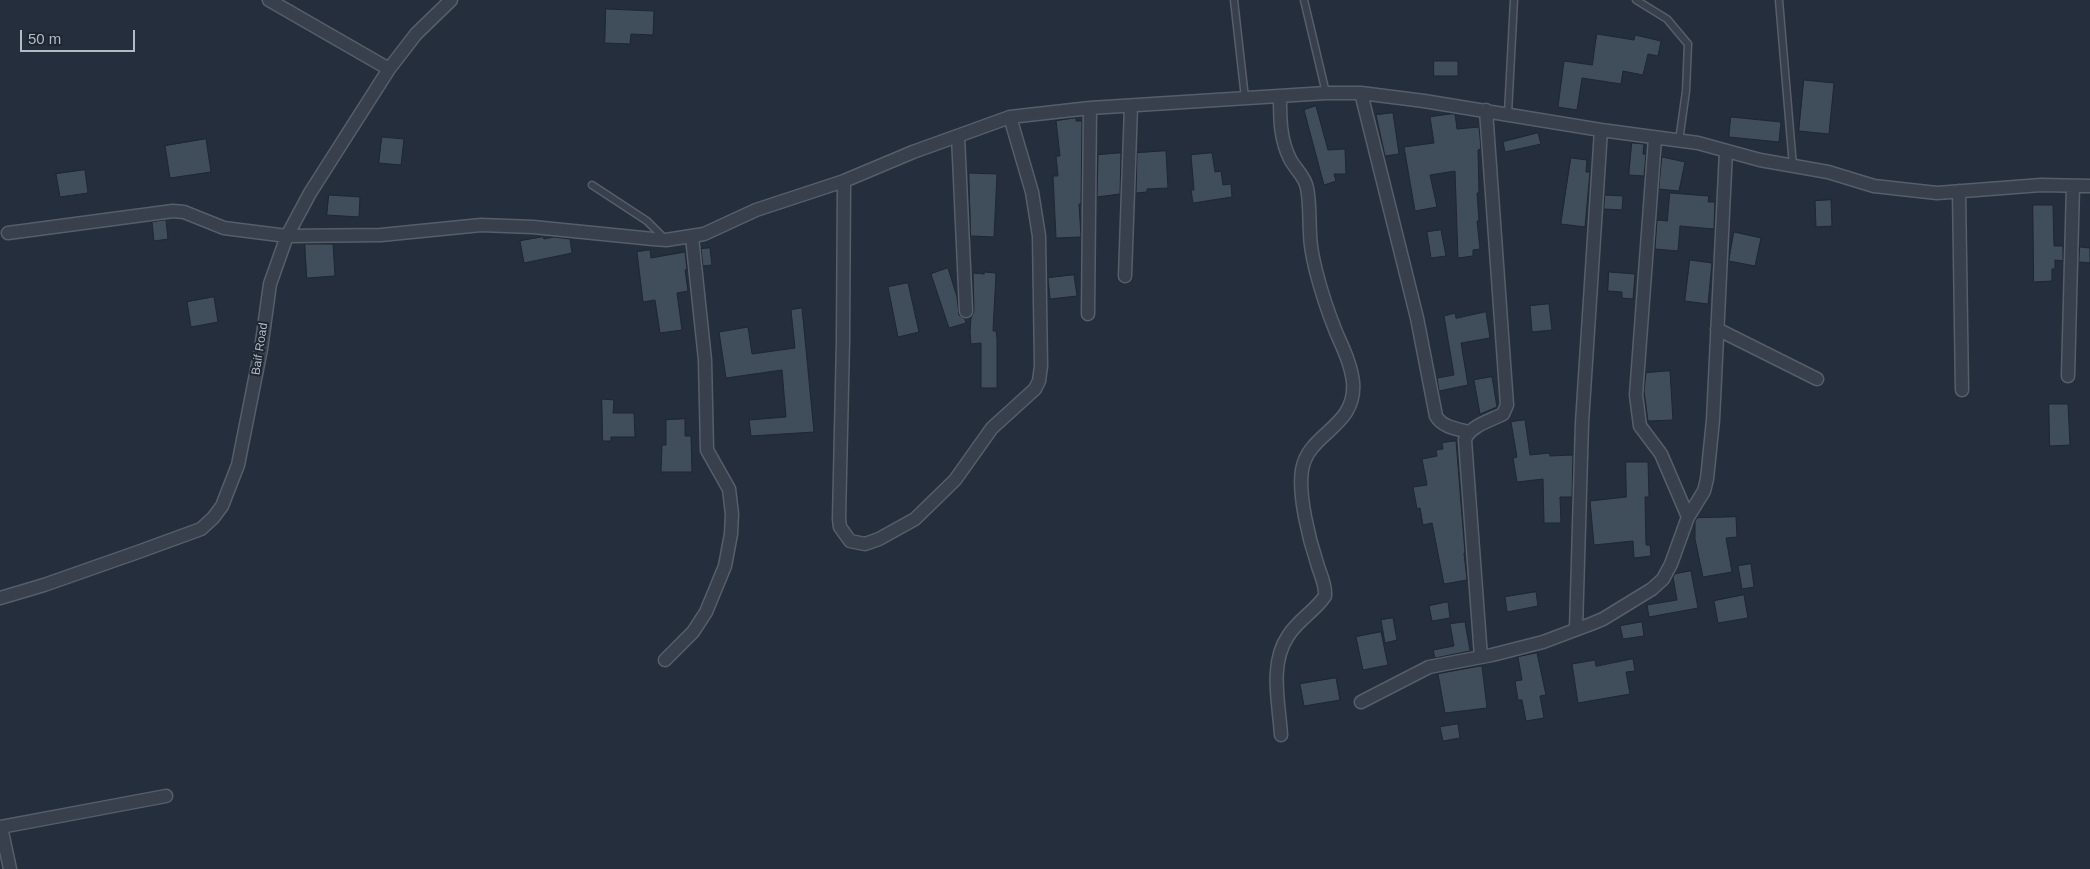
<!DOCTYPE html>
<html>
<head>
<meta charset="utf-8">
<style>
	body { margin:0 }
	#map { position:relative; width:2090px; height:869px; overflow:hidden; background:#242e3c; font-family:Arial,sans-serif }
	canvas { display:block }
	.scale { position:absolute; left:20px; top:30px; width:115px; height:22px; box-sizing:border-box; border:2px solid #b3bbc7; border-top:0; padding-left:6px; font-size:15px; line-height:18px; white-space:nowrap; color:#b3bbc7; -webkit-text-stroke:4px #1d2531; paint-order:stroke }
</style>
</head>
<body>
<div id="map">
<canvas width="2090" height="869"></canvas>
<div class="scale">50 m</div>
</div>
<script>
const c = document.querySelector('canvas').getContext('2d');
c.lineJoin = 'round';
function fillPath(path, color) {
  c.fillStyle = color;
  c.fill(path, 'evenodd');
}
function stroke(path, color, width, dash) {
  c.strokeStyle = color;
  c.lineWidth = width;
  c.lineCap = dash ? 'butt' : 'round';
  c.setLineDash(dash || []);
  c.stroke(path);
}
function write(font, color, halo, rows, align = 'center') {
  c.font = font + ' Arial,sans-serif';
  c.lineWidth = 4;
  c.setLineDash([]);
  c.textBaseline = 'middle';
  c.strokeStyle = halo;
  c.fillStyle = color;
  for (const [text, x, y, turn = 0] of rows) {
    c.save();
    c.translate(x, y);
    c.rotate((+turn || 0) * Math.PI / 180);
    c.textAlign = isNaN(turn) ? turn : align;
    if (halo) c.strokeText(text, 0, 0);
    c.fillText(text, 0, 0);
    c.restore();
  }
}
const building = new Path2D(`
	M606,9l48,2 -1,24 -22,-1 -1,10 -25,-1z
	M1597,34l37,6 1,-5 26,6 -3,15 -10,-2 -5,21 -20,-4 -2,13 -39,-6 -5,32 -19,-3 6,-46 28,4z
	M1434,61h24v15h-24z
	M1804,80l30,3 -5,51 -30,-3z
	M1316,106l12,44 17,-1 1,25h-12l2,7 -12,4 -20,-75z
	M1393,113l6,41 -14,2 -9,-41z
	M1451,114h4l2,15 22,-2 2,22 -3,1 1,43h-2l2,28h-2l3,28 -7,1v6l-15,2 -3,-87 -25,4 7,32 -22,4 -11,-64 30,-4 -4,-26z
	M1731,117l50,5 -2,20 -50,-5z
	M1076,118v3h6l-1,83h-2l2,33 -25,1 -3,-62h5l-2,-20h4l-4,-35z
	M1538,133l3,11 -36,8 -2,-10z
	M382,137l22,2 -3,26 -22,-2z
	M206,139l5,33 -41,6 -5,-32z
	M1632,143l12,1 -1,10h3l-2,22 -15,-1z
	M1166,151l2,37 -21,1v3l-11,1 1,-40z
	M1121,153l-1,41 -23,3 1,-42z
	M1212,153l3,19 6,-1 2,14 8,-1 1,13 -39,6 -2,-13h3l-3,-35z
	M1662,157l23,5 -6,29 -20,-2z
	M1571,158l16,2 -1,12h4l-5,55 -24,-3z
	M85,170l3,23 -28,4 -4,-23z
	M969,173l28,1 -3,63 -23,-1z
	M1670,193l39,3 -1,6h7l-1,27 -34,-3 -2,25 -23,-2 2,-29 10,1z
	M329,195l31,2 -1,20 -32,-2z
	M1605,195l18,1 -1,14 -18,-1z
	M1831,200l1,26 -16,1 -1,-26z
	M2033,205h20l1,41h9v15l-8,-1v9h-3v12l-18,1z
	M166,220l2,19 -14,2 -2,-19z
	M1441,230l5,26 -15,2 -4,-26z
	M1734,232l27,6 -6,28 -26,-5z
	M543,237l1,2 10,-2 16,2 2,14 -48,10 -4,-22z
	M305,244h28l2,32 -28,2z
	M2080,247l10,1v15l-11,-1z
	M710,248l2,17 -9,1 -2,-17z
	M650,250l1,8 34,-6 2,17 -2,1 3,21 -11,2 5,37 -22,3 -5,-33 -12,2 -6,-50z
	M1690,260l22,3 -4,41 -23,-3z
	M948,268l9,29 2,18 6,4 1,4 -17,5 -18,-54z
	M984,272l12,1 -3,58h3l1,7v50h-16v-45l-10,1 -1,-12 1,-14 3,-7 -1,-38 11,1z
	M1609,272l26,2 -2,25 -11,-1v-6l-14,-1z
	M1074,275l3,21 -27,3 -2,-21z
	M908,283l11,49 -21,5 -10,-50z
	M214,297l4,25 -27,5 -4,-25z
	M1549,304l3,26 -20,2 -2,-26z
	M802,308l12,124 -63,4 -2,-16 37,-3 -4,-47 -56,8 -7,-46 29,-5 4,27 43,-6 -4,-38z
	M1486,312l4,26 -29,5 7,42 -29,6 -2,-13 17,-3 -10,-59 11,-3 1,5z
	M1670,371l3,49 -25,1 -4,-30 2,-18z
	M1492,377l5,30 -17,7 -6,-34z
	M602,399l12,1 -1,13h21l1,24h-24v4h-8z
	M2049,404h19l2,41 -20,1z
	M685,419v17h6l1,36h-31l1,-27h4v-25z
	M1525,420l5,35 19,-2 1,3 23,-1 -1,42h-12l1,26h-17l-1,-44 -26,3 -4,-24 4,-1 -6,-35z
	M1456,441l9,112h-1l3,27 -23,4 -12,-61 -9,2 -3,-17 -3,1 -4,-22 14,-2 -5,-26 15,-3 -1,-6 7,-1 -1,-6z
	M1626,462h22l1,35h-4l1,48h4l1,11 -17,2 -1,-17 -39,4 -4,-44 36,-4z
	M1736,517l1,20 -11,1 6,34 -29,5 -8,-38v-18l2,-3z
	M1751,564l3,23 -12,2 -4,-23z
	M1691,571l7,37 -49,9 -2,-12 30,-5 -4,-23 2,-3z
	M1536,592l2,14 -31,6 -2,-15z
	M1744,595l4,23 -30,5 -4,-22z
	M1448,602l2,16 -18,3 -3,-15z
	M1393,618l4,22 -12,3 -4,-23z
	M1465,622l5,29 -35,7 -2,-8 21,-4 -4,-22z
	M1642,622l2,14 -21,3 -3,-13z
	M1381,632l7,33 -25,5 -7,-33z
	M1537,653l9,42 -6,1 4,22 -18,3 -4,-21h-4l-3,-19 7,-1 -4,-23z
	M1633,659l2,12 -9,1 4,22 -52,9 -6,-39 23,-4 1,6z
	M1482,666l5,42 -42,5 -7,-39z
	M1336,678l4,22 -36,6 -4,-22z
	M1458,724l2,14 -17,3 -3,-14z`);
const lane = new Path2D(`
	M1234,0l11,98
	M1304,0l22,93
	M1636,0l31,19 21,25 -2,47 -7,50
	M1779,0l14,166
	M1508,113l6,-113
	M592,185l55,36 18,18`);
const street = new Path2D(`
	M269,0l120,69
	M1361,93l56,225 19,98c6,11 21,13 33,16
	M1280,96c0,23 0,43 10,63 5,10 15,17 17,29 3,15 2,30 3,45 0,12 3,26 6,38 5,20 12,41 20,61 7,16 15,32 17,50 4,46 -45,50 -51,88 -4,25 7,69 15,93 3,11 9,21 8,33 -10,15 -27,24 -37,40 -19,28 -9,67 -7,99
	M958,136l8,175
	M1655,138l-19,257 4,31 21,28 27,63
	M844,181l-1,160 -4,178 1,8 10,14 15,3 14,-5 36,-20 40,-39 37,-52 43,-39 4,-8 2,-15 -2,-130 -7,-44 -22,-75
	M1959,191l3,199
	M8,233l165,-22 11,1 40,16 63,8 94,-1 100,-10 52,2 120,12 13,1 38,-6 52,-24 88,-29 69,-29 97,-35 80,-9 236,-15h35l63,8 177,29 97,13 62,17 68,12 46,14 63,7 104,-8 49,1
	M1125,276l6,-170
	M1088,314l2,-206
	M1717,329l100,50
	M2068,376l5,-190
	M0,598l44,-13 94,-33 63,-23 12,-11 9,-12 16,-41 23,-116 9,-65 17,-48 23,-43 79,-124 27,-35 35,-34
	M1576,629l6,-206 19,-293
	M1481,657l-16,-217c4,-14 27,-20 38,-26l4,-9 -21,-295
	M665,660l28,-28 13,-20 19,-46 6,-32 1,-20 -3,-25 -22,-39 -2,-90 -13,-123
	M1361,702l68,-35 63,-12 51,-13 48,-18 12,-5 49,-30 11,-10 8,-15 17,-47 16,-26 3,-12 6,-59 13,-269
	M10,869l-9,-42 165,-31`);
const streetNames = [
	["Baif Road",260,349,-81]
];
fillPath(building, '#404d5b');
stroke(building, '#1f2733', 1);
stroke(lane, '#565e6a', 9);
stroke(street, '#565e6a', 15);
stroke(lane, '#37404c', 6);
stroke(street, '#37404c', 12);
write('12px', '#b3bbc7', '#1d2531', streetNames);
</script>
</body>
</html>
